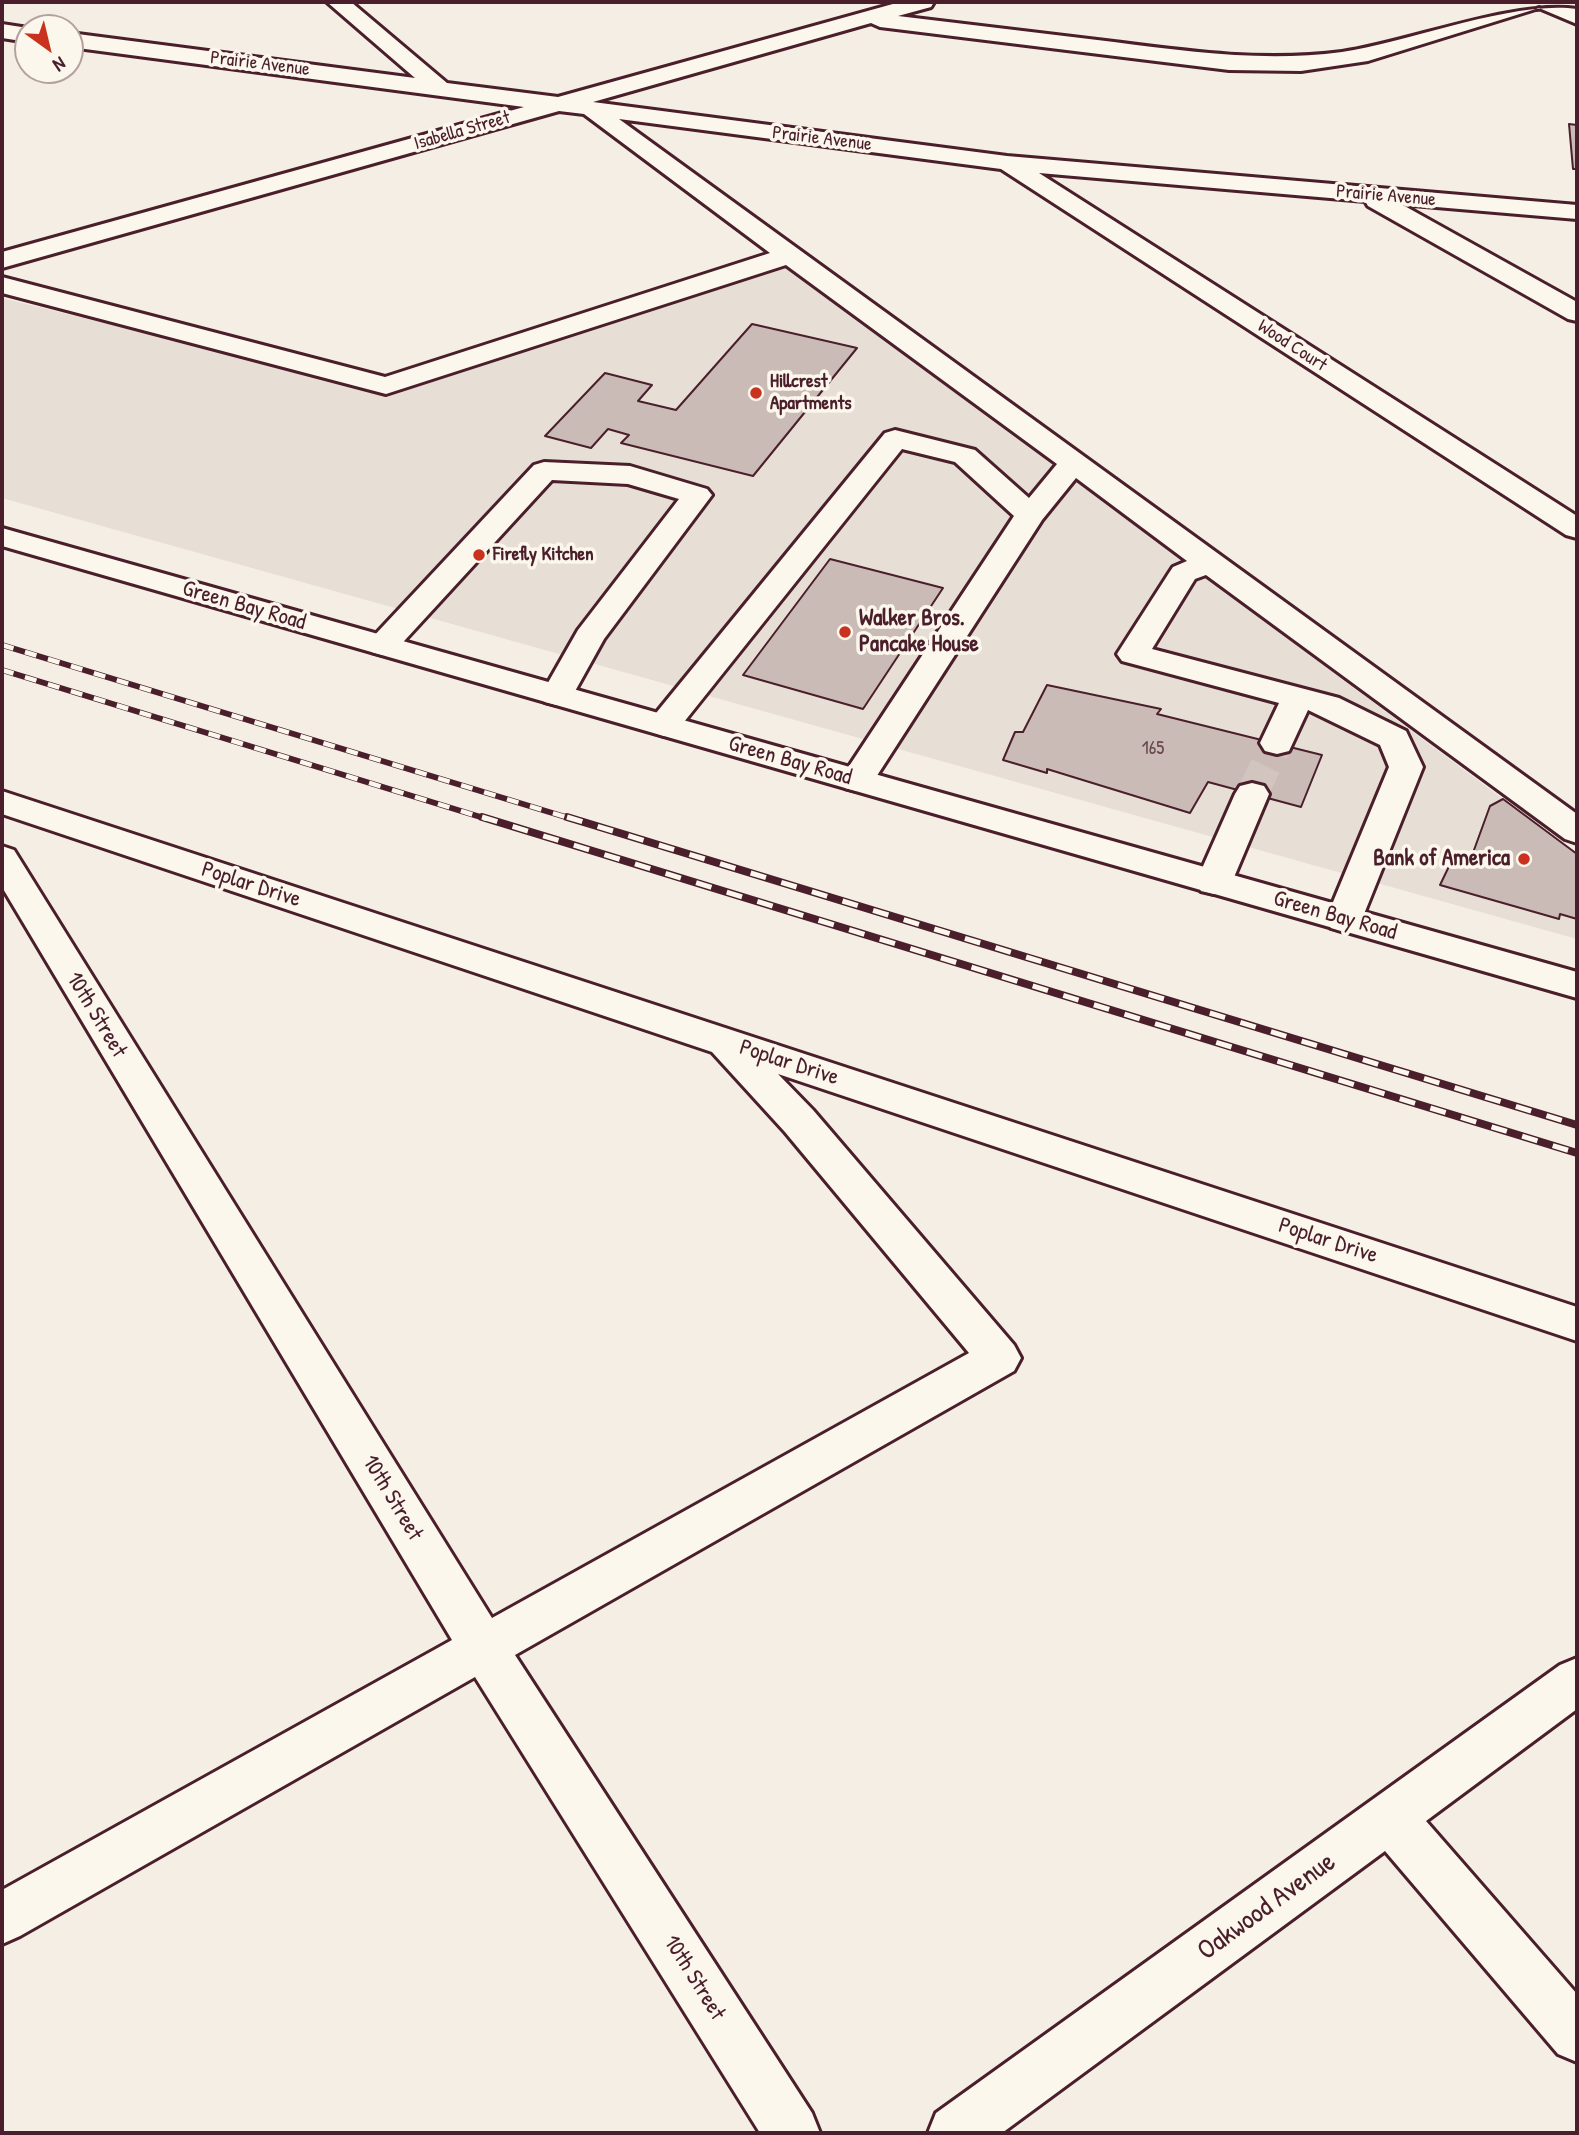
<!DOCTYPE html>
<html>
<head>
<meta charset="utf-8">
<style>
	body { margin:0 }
	#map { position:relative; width:1579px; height:2135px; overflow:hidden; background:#f4eee4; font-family:"Patrick Hand",sans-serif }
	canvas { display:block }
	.frame { position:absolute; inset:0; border:4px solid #4a1f2b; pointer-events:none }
	.north { position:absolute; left:14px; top:14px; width:70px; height:70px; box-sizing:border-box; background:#fbf7ec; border:2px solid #b4a19f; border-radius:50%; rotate:146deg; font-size:19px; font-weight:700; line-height:28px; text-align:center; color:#4a1f2b }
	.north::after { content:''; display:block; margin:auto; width:24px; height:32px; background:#c8321e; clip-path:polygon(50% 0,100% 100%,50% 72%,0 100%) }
</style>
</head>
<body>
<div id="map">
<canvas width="1579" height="2135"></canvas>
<div class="frame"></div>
<div class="north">N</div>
</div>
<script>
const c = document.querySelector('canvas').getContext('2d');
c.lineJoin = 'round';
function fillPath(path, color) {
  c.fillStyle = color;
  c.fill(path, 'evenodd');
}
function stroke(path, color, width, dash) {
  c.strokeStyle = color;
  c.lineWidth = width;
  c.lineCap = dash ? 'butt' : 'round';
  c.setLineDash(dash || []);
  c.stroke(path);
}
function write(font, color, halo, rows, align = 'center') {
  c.font = font + ' "Patrick Hand",sans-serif';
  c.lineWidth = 7;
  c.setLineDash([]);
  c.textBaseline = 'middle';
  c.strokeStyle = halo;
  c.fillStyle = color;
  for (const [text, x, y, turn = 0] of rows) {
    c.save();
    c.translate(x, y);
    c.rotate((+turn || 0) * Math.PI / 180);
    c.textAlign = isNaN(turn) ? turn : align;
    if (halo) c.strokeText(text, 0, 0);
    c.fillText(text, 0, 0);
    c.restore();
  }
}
const built = new Path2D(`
	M787,266l790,588v85l-1575,-441v-200l388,95z`);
const building = new Path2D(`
	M1569,124l8,1v44h-4z
	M752,324l105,24 -104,128 -132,-33 8,-8 -21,-6 -17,19 -46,-12 60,-63 47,12 -14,16 38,9z
	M830,559l113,29 -80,121 -120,-34z
	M1047,685l114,24 -4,5 165,41 -21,52 -93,-25 -18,31 -143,-44v4l-44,-13 12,-28h8z
	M1503,799l74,55v65l-17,-5 -1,5 -119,-34 13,-27 17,3 20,-55z`);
const minorTunnel = new Path2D(`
	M1252,794l25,-51`);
const minor = new Path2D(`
	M327,2h24l96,81 111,14 342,-95h34l-3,5 -33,9c72,9 144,17 216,26 77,10 151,20 228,10 68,-10 171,-52 235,-43v15l-38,-16 -171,53 -67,10 -72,-1 -349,-43 -9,-4 -278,79 414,54 570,49v14l-176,-15 176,98v19l-9,-2 -200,-113 -3,-5 -326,-28 538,343v22l-11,-3 -565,-366 -382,-50 958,695v29l-12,-4 -359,-264 -11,4 -43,70 187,49 67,33 17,36 -61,152 -5,9 -13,4 -13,-4 -5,-9 63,-152 -9,-22 -72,-35 -19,41 -12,3 -12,-3 -5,-8 19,-40 -157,-42 -5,-7 52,-81 4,-6 14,-6 -111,-83 -34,42 -173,268 -12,3 -12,-3 -5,-8 174,-264 -59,-54 -53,-13 -226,283 -12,4 -12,-4 -5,-7 5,-7 233,-285 10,-3 80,20 54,48 28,-34 -271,-199 -400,129 -384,-101v-16l383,100 385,-124 -186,-139 -25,-3 -557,157v-16l522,-145 -454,-60v-14l345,45z
	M2,24l26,4v14l-26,-4z
	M544,462l86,4 77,23 5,6 -108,144 -35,63 -12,3 -12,-3 -4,-7 37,-65 101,-131 -51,-15 -76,-4 -158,172 -11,3 -11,-3 -5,-7 5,-7 162,-173z
	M1252,783l12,3 5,8 -37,88 -5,9 -13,3 -13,-3 -5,-9 39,-88 5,-8z
	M2,791l1575,516v34l-799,-267 35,36 201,235 7,13 -7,13 -499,284 297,458 8,20h-60l-285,-456 -455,259 -18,8v-54l450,-250 -450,-753v-41l12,4 478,768 477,-265 -184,-221 -73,-80 -710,-238z
	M1577,1658v51l-151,112 151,173v68l-19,-8 -173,-203 -383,282h-74l8,-20 624,-448z`);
const major = new Path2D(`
	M2,528l1575,444v26l-1575,-452z`);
const railFar1 = new Path2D(`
	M2,645l570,174
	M2,670l485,149`);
const rail = new Path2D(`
	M482,817l1095,336
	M567,817l1010,308`);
const markers = [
	[756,393,7,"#c8321e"],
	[479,555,7,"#c8321e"],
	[845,632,7,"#c8321e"],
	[1524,859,7,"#c8321e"]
];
const farStreetnames = [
	["Prairie Avenue",260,64,7],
	["Isabella Street",462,131,-16],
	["Prairie Avenue",822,139,7],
	["Prairie Avenue",1386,196,5],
	["Wood Court",1292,346,33]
];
const farPoinames = [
	["Hillcrest",770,382],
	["Apartments",770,404],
	["Firefly Kitchen",493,555]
];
const numberNames = [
	["165",1153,749]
];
const streetNames = [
	["Green Bay Road",244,606,16],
	["Green Bay Road",790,761,16],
	["Poplar Drive",251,885,18],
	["Green Bay Road",1335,916,16],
	["10th Street",96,1015,59],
	["Poplar Drive",789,1063,18],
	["Poplar Drive",1328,1241,18],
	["10th Street",392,1498,59],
	["10th Street",694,1978,58]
];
const poiNames = [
	["Walker Bros.",859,619],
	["Pancake House",859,645],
	["Bank of America",1510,859,"right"]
];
const nearStreetnames = [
	["Oakwood Avenue",1267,1907,-36]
];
fillPath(built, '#e7dfd6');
fillPath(building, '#cabbb6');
stroke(building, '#4a1f2b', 2);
stroke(minorTunnel, '#d2c5bf', 31, [31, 16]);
stroke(minor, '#4a1f2b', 6);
stroke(major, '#4a1f2b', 6);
fillPath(minor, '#fbf7ec');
fillPath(major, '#fbf7ec');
stroke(railFar1, '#4a1f2b', 6);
stroke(rail, '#4a1f2b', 8);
stroke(railFar1, '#fbf7ec', 4.5, [12]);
stroke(rail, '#fbf7ec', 5, [16]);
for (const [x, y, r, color] of markers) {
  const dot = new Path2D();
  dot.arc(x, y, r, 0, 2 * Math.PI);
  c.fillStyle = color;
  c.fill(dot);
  stroke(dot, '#fbf7ec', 2.5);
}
write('19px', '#4a1f2b', '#fbf7ec', farStreetnames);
write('bold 19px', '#4a1f2b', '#fbf7ec', farPoinames, 'left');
write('19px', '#6a464e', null, numberNames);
write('23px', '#4a1f2b', '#fbf7ec', streetNames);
write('bold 23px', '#4a1f2b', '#fbf7ec', poiNames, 'left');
write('28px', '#4a1f2b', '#fbf7ec', nearStreetnames);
</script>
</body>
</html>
